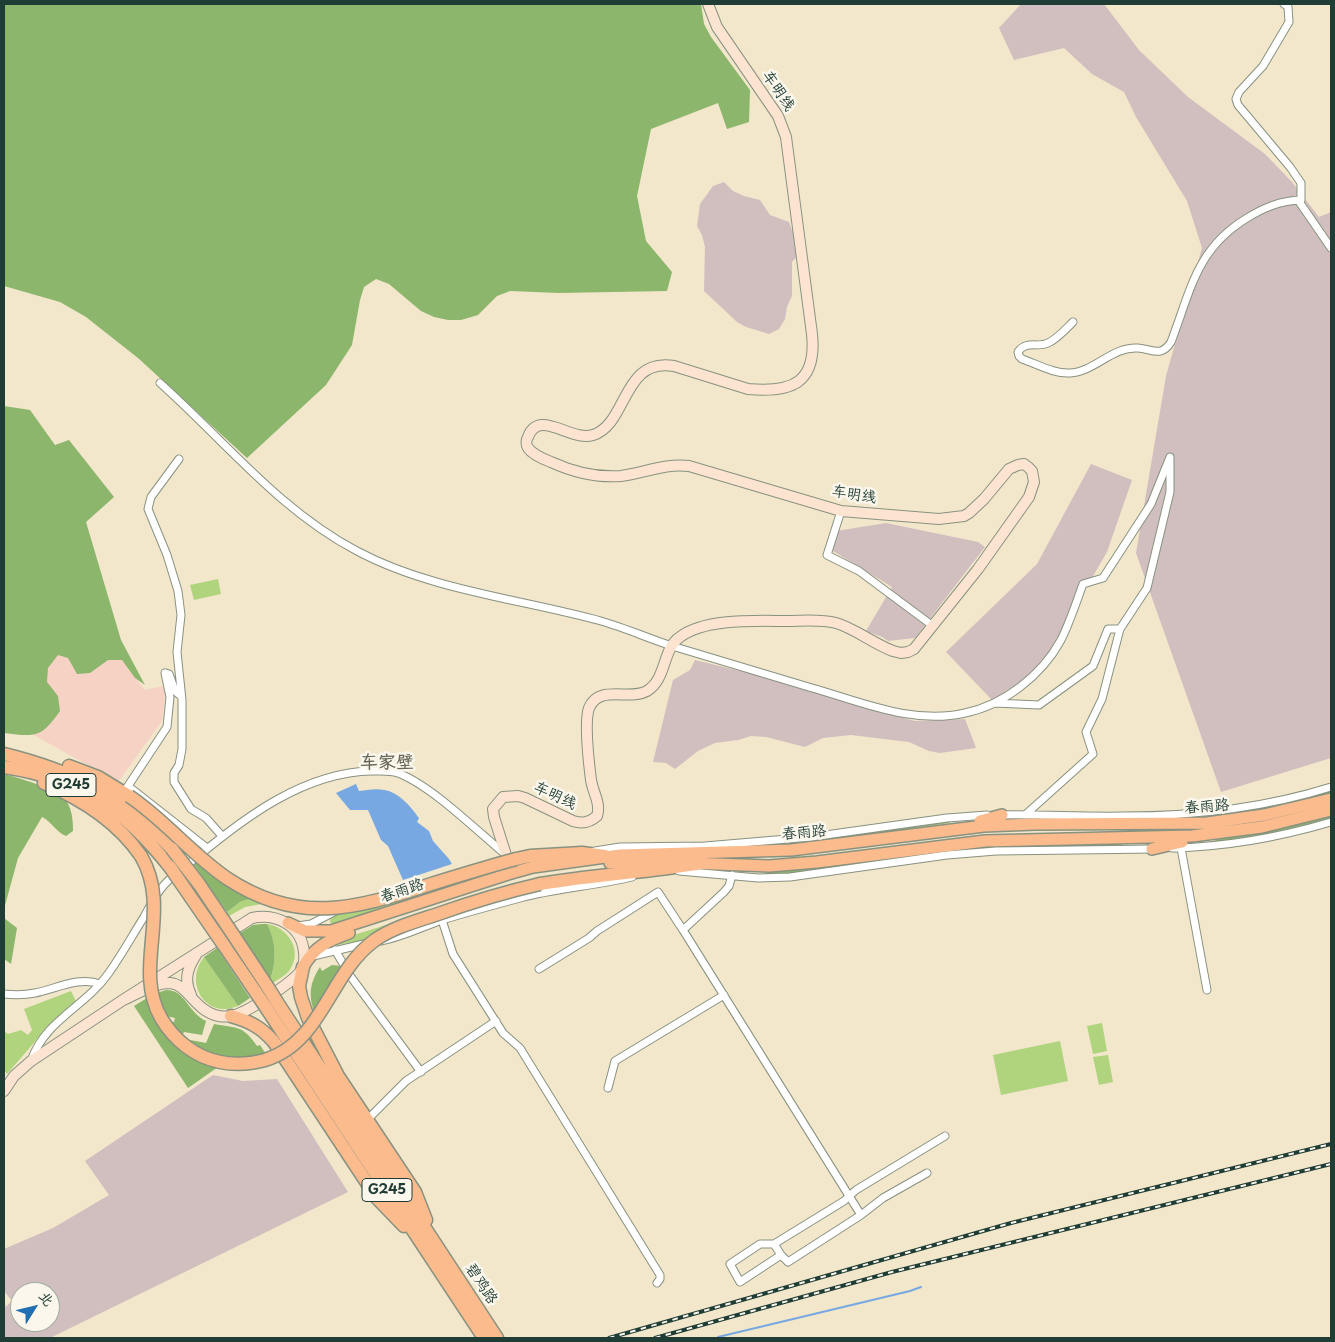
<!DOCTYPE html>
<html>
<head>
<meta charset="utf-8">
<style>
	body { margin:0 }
	#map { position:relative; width:1335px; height:1342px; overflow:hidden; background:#f2e6cb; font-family:"Playpen Sans","LXGW WenKai TC",sans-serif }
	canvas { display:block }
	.frame { position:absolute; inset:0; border:5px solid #1f3d34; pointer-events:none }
	.north { position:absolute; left:10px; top:1282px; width:50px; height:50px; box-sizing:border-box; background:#fbf7ec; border:1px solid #a3ada2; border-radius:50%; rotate:54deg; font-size:14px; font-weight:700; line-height:20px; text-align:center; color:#1f3d34 }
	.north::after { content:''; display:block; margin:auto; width:18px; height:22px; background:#1f6fb2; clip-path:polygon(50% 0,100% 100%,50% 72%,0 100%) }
</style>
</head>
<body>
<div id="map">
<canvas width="1335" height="1342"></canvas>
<div class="frame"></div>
<div class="north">北</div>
</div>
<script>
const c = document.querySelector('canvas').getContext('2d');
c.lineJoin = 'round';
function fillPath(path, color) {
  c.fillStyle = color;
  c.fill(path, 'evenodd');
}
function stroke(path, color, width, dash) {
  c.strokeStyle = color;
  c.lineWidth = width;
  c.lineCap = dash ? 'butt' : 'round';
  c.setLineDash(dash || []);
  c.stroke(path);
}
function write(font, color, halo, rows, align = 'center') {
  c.font = font + ' "Playpen Sans","LXGW WenKai TC",sans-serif';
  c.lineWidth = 5;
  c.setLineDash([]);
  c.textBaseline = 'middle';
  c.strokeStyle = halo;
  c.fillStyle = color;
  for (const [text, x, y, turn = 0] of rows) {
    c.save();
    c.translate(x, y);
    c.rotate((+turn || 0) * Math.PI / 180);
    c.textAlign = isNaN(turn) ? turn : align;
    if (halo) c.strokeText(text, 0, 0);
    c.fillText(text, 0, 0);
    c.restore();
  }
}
const built = new Path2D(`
	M4,580l119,73 6,17 16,20 18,-4 2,9 -3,26 -44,61 -93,-52 -21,-89z`);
const industrial = new Path2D(`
	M1021,4h83l35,46 49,47 77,57 27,28 27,35 12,-5v546l-110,34 -85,-239 30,-177 36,-128 -15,-47 -51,-84 -12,-25 -32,-18 -28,-26 -50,12 -15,-32z
	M724,182l9,9 11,5 16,4 10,15 19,7 8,22 -1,14 -4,4v34l-5,11 -2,12 -6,10 -10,5 -23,-7 -9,-5 -33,-31 1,-44 -3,-12 -5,-9 3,-22 13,-18z
	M1091,464l41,16 -25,72 -58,100 -24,27 -33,21 -46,-48 91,-88z
	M886,523l92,19 7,5 -70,91 -27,3 -6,-4 -16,-6 26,-44 -59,-36 3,-20z
	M695,660l82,20 97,30 41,11 50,-2 11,29 -36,5 -11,-2 -20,-9 -58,-7 -28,3 -18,9 -39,-10 -15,-1 -13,4 -23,3 -17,8 -23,18 -9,-6 -13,-1 20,-82 17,-10z
	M213,1075l30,6 34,-2 71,113 -298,146h-46v-30l8,-7 -8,-10v-42l49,-21 56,-33 -24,-34zM20,1292h30v30h-30z`);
const green = new Path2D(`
	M218,579l3,15 -27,6 -4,-15z
	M519,864l1,1 -186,60 -4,-3 1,-7z
	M252,898l15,5 -22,4 -16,9 -2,-4 13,-10z
	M405,919l-39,21 -29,5v-3l1,-2z
	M267,924c21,3 37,27 22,47 -4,5 -11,8 -16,12l-3,-4c7,-16 6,-40 -3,-55z
	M204,957l34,49c-32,14 -55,-23 -34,-49z
	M71,991l5,10 -25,22 -44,51 -3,-4v-39l4,3 13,-4 7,5 4,-5 -8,-21z
	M1102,1023l5,28 -14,3 -6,-28z
	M1060,1041l8,40 -67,14 -8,-40z
	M1108,1055l5,27 -14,3 -6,-28z`);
const forest = new Path2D(`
	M4,4h697l3,20 7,13 39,53 -1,32 -22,7 -9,-26 -67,26 -14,67 9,45 26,31 -5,19 -108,2 -49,-2 -13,5 -19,19 -17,5h-13l-14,-3 -13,-6 -32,-27 -13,-5 -12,8 -4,13 -8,45 -26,40 -79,73 -109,-100 -52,-41 -26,-15 -56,-16z
	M4,406l26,4 25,35 14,-5 45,57 -28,25 35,118 24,45 -10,-7 -13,-18h-14l-18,13 -13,1 -9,-16 -10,-3 -10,13 -1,14 11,14 2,15c-19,27 -24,26 -56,22z
	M4,774c14,4 50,14 59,23 9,9 10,22 10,34l-7,5c-10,-4 -14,-14 -24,-19l-24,41 -14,51z
	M1331,789v4l-64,16 -66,9v-3z
	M1331,816v3l-70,17 -47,7 -1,-2 11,-3 49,-8z
	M950,820l-1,3 -125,18 -63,4v-2z
	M1032,844h89l2,2 -91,1 -233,26 -34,1 1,-2 49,-4 166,-22z
	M195,858l57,40 -12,4 -13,10 -36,-51z
	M4,918l13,10 -6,36 -7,-5z
	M262,924h5c9,15 10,39 3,55l-30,-46 13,-8z
	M217,948l33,50 -12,8 -34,-49z
	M332,965l9,1 -27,45c-6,-16 -4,-29 6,-44l2,4z
	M166,990c20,0 21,22 40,31l-4,14 -18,-3 -2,4 -13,-15 5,1 1,-4 -9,-2 -9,-23z
	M147,998l4,12 67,57 -30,21 -54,-82z
	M214,1024c22,4 29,1 43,22l3,-1 6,9c-19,7 -43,6 -61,-2 -7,-3 -14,-9 -20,-13l21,4z`);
const water = new Path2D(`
	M356,784l3,7c8,-1 17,-3 25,-1 15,2 27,17 35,28l-2,4 12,9 4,10 16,18 3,5 -49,16 -15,-34 -7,-6 -13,-30h-18l-14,-17z`);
const stream = new Path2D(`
	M718,1337l192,-46 11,-4`);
const street = new Path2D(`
	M1284,4l4,3 1,15 -26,44 -24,26 -3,7 2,6 52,62 11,16v17
	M1073,322c-7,7 -16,17 -25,21 -11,5 -22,-3 -30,9l1,4 3,3c15,5 32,15 48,14 24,-1 43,-27 68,-25 14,1 23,10 33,-6 20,-52 25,-93 76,-124 18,-11 33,-17 54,-18l-1,3 31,45
	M160,383c65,58 119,127 197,168 73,39 164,48 244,70 24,7 47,17 71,25 47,14 94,28 140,42 50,14 101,37 153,25 39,-8 77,-38 96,-73 9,-18 15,-37 22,-56l20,-6 48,-74 19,-47v35l-23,96 -27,41h-12l-15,37 -54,39 -44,-2
	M179,459l-28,38 -3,12 19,46 11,36 3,24 -4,37 5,48v49l-3,16 -5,8v9l17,27 15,9 16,18
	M841,511l-14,44 32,16 74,55
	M166,673l3,1 6,17 6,5
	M128,786l79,62
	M124,792l43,-65 3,-30 -5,-24
	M998,815c42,-1 84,2 126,1 71,0 140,-8 207,-29
	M1025,815l68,-61 -7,-22 16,-33 18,-70
	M1172,848c54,-1 108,-11 159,-26
	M1181,848l26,142
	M595,851l25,-4 85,-1 106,-9 136,-19 40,-3
	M679,871l79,7 32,-1 157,-22 49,-4 158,-2
	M442,920l11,34 50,79 17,15 140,227v4l-3,4
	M298,926l13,-2 25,-13
	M683,930l41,-38 5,-6 3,-11
	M381,941c21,-4 41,-14 61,-21 26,-8 52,-15 78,-22 37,-10 75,-12 112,-21
	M335,950l16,27 70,95
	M313,956l55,-13
	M539,969l50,-31 8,-7 61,-39 25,38 178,285 -73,47 -7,-7 -41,27 -10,-18 30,-20h14l7,11
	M4,994c10,1 21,1 31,-1 21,-4 44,-17 65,-9
	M31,1061c14,-41 54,-54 77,-87 13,-18 24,-38 36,-57 6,-11 12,-23 20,-32 9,-10 21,-19 32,-27 49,-41 109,-86 176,-87 8,0 18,-1 26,2 34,13 79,58 108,82
	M608,1088l7,-27 109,-66
	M367,1120l39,-39 90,-60
	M861,1215l22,-17 44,-25
	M774,1244l70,-43 12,-11 89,-54`);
const secondary = new Path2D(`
	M506,855l-12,-38 -1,-8 10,-12 15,-1 7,2 48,23c9,3 16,2 24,-5 4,-13 -4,-23 -6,-36 -2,-16 -7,-58 -2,-72 10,-24 40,-7 58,-17 20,-12 15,-42 33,-54 25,-19 76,-16 107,-16 16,0 33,-2 49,2 18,5 38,21 57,28l8,2 7,-1 6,-3 64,-80 51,-72 5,-15 -2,-11 -4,-4 -4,-3 -6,1 -9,4 -25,30 -15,14 -5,3 -25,3 -98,-8 -152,-45c-24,-3 -45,7 -68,10 -25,2 -48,-4 -70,-14 -8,-3 -18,-7 -23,-14 -2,-3 -2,-8 0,-11 11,-29 43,5 65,-2 35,-11 29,-78 81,-69l74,23c44,4 69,-6 64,-55l-26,-197 -8,-21 -61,-89 -9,-23
	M191,995c-7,-15 -4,-26 5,-40
	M4,1091l10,-15 17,-15 92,-61 129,-82c25,-5 50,8 52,35 1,7 0,13 -4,19 -9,11 -48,37 -62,42 -6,3 -13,3 -19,2 -25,-5 -31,-32 -49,-33 -16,0 -33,11 -47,17`);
const primary = new Path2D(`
	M980,821l22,-6
	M1152,849l30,-7
	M610,863l53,-1 106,4 48,-4 168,-21 207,-5 70,-9 69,-17
	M288,923l17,8h26l177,-57 25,-7 87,-12 171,-5 193,-24 51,-2 172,-1 57,-8 67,-16
	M303,967c11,-20 26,-27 46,-34`);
const highway = new Path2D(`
	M4,754c70,17 118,42 168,95
	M69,766l29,11 31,19
	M4,767c75,11 119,41 166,100
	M44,783c38,16 73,38 97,73
	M516,859l14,-3 52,-3 23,3
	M540,884c54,-9 108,-12 162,-21
	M234,936l33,50
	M223,944l34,50
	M303,967l-4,19 2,11 7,21 30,58 77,116 11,28
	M277,1002l220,336
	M267,1009l217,329
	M231,1016c18,5 30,11 43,26l103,156 27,28`);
const rail = new Path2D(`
	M609,1338l402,-115 320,-79
	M655,1338l237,-66 439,-108`);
const highwayBridge = new Path2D(`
	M129,796c36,24 63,59 99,83 70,46 127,30 200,6 29,-9 58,-18 88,-26
	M172,849l27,35 35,52
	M141,856c32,55 -9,111 20,162 13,22 34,39 59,44 15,3 30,2 45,-2 58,-18 64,-87 110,-120 19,-13 42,-19 63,-26 34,-12 67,-22 102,-30
	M170,867l53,77
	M267,986l10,16
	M257,994l10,15`);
const shields = [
	[71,785,50],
	[387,1190,50]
];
const shieldNames = [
	["G245",71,785],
	["G245",387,1190]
];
const streetNames = [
	["车明线",778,91,56],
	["车明线",854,495,9],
	["车明线",555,796,25],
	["春雨路",1207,807,-4],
	["春雨路",804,833,-5],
	["春雨路",402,891,-18],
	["碧鸡路",481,1284,57]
];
const quarterNames = [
	["车家壁",387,763]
];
fillPath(built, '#f6d2c5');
fillPath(industrial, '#d1bfbf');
fillPath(green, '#afd47d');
fillPath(forest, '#8bb66c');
fillPath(water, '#77a8e2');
stroke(stream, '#77a8e2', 2);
stroke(street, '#889280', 9);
stroke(secondary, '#889280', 12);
stroke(primary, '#889280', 14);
stroke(highway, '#889280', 15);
stroke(street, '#fff', 7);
stroke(secondary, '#fde4d1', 10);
stroke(primary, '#fbbb8d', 11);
stroke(highway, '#fbbb8d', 12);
stroke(rail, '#1f3d34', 4);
stroke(rail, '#fbf7ec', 2, [5.5]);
stroke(highwayBridge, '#889280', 15, []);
stroke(highwayBridge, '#fbbb8d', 12);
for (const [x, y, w] of shields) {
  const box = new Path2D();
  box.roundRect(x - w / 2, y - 11.5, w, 23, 4);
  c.fillStyle = '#fbf7ec';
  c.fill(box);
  stroke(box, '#1f3d34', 1);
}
write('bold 14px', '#1f3d34', null, shieldNames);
write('15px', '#1f3d34', '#fbf7ec', streetNames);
write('bold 18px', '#676759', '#fbf7ec', quarterNames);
</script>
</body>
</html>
